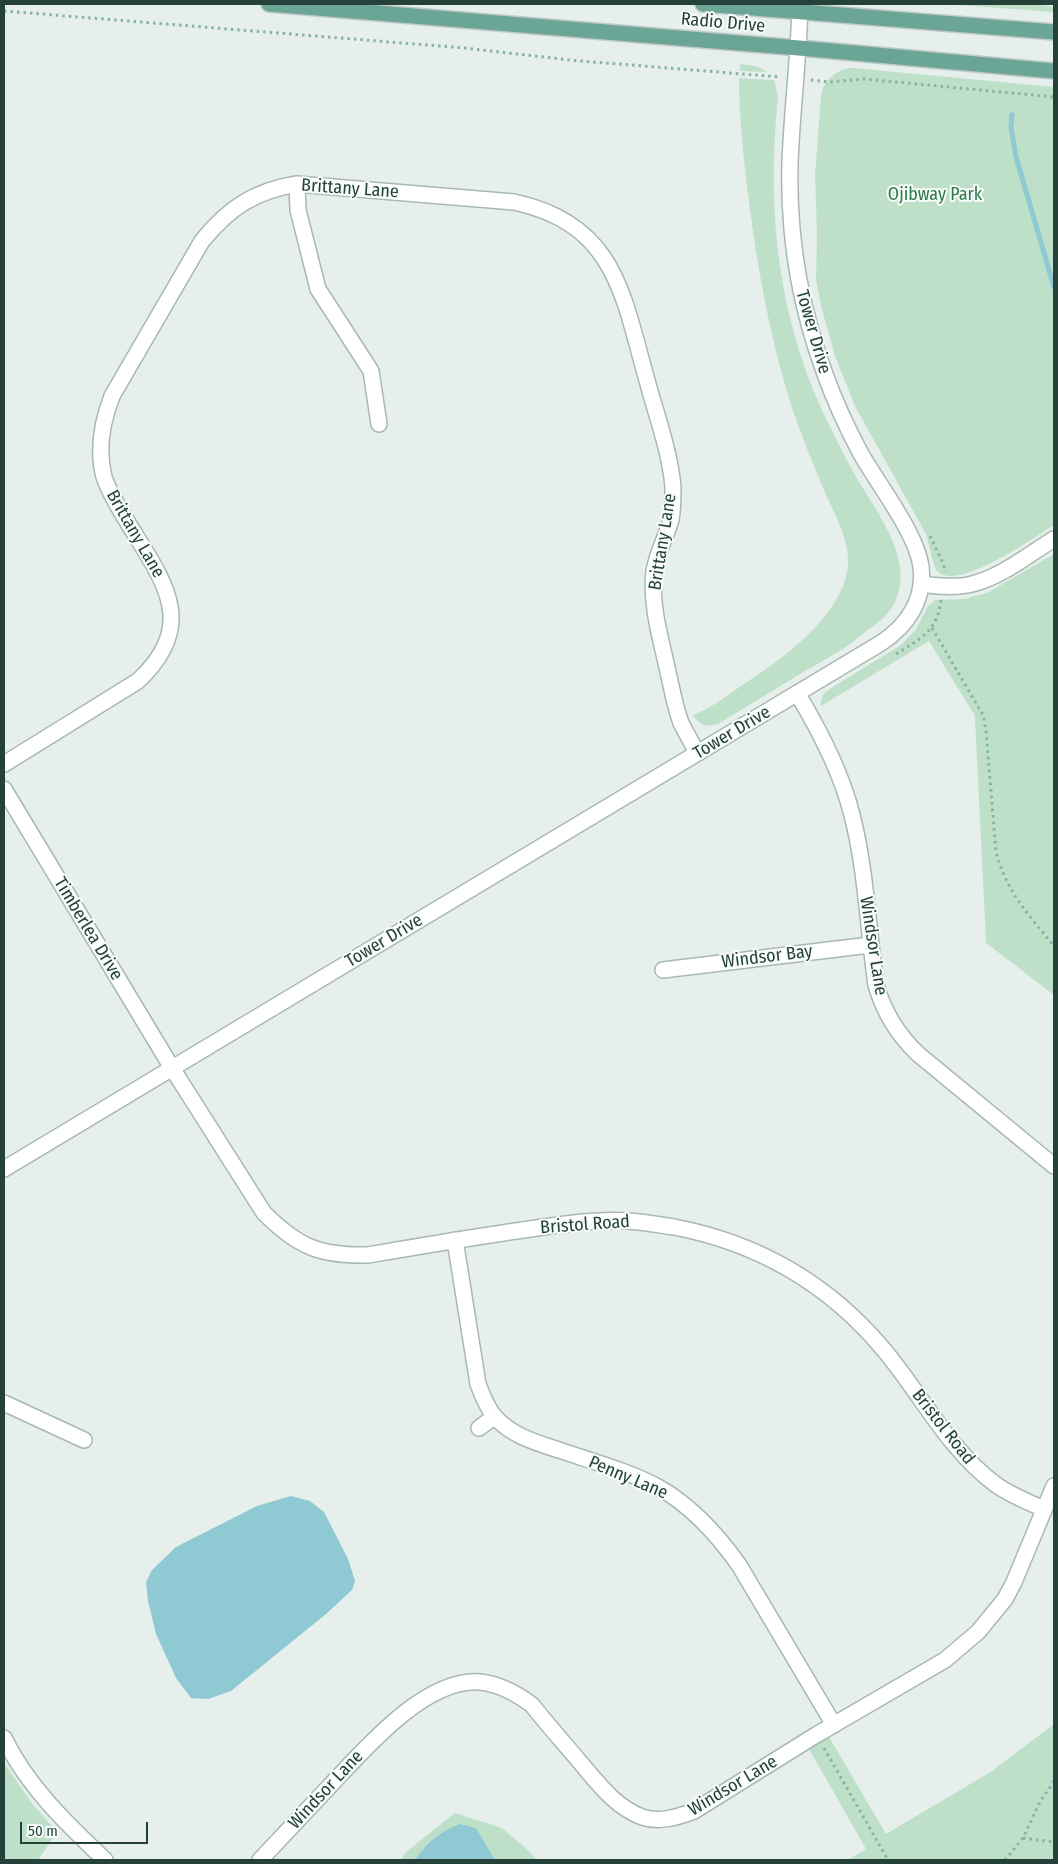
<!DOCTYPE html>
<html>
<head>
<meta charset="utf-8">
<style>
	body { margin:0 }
	#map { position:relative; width:1058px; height:1864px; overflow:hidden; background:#e6efeb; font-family:"Fira Sans Condensed",sans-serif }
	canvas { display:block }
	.frame { position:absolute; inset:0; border:5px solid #24423a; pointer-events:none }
	.scale { position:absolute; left:20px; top:1822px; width:128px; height:22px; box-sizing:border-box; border:2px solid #24423a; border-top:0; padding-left:6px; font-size:15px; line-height:18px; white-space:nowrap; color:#24423a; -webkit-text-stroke:4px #f7fbf9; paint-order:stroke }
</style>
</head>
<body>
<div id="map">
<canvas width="1058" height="1864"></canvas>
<div class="frame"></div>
<div class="scale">50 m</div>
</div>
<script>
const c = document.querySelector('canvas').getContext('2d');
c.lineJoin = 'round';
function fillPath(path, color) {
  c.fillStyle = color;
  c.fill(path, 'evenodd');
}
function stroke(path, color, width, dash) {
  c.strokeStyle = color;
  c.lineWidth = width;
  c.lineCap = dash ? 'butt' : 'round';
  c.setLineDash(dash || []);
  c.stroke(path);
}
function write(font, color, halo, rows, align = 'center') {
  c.font = font + ' "Fira Sans Condensed",sans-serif';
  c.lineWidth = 4;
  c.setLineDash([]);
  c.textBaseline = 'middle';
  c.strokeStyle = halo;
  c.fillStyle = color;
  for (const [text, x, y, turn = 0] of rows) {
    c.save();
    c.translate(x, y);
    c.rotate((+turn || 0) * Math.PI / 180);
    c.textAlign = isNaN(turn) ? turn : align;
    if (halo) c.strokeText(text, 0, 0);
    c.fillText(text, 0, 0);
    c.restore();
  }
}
const green = new Path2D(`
	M945,4l98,1 11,2v5z
	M740,64l16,2 12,6 -28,-1z
	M853,68l201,19v438c-19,12 -98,68 -117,46 -4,-5 -8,-28 -11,-37l-71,-128 -20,-50 -14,-50 -5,-27 1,-45 -2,-58 6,-81c4,-16 15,-26 32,-27z
	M739,78l35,2 4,16c-12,120 0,229 55,337 8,16 16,32 25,47 20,34 58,82 36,124 -6,12 -18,20 -29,28 -5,4 -10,8 -15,12 -14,10 -30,18 -45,27 -29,18 -58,35 -87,53 -11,4 -19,1 -25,-9 16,-6 31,-17 45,-27 40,-26 105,-70 110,-123 2,-26 -15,-53 -24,-75 -12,-28 -23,-56 -33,-85 -21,-67 -33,-134 -42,-203 -5,-42 -10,-82 -10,-124z
	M1054,554v441l-68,-52 -11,-227 -46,-75 -108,65c-1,-7 2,-12 7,-16l73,-45 15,-16 12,-23 7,-6 30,-1 22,-6z
	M1054,1724v136h-206l18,-11 -61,-107 20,-12 61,104 106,-63z
	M4,1763l27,39 26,30 -19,28h-34z
	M455,1813l47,15 27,23 8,9h-136l5,-8z`);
const water = new Path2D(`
	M291,1496l19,5 14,11 24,47 7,22 -3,9 -26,24 -95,77 -23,8 -17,-1 -15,-20 -20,-44 -8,-33 -2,-19 6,-12 24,-23 81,-41z
	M460,1824l16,4 19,32h-80c14,-19 23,-27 45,-36z`);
const stream = new Path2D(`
	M1012,115l-1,12 5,30 38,130`);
const path = new Path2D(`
	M4,11l461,37 104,12 211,17
	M811,80l18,2 35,-3 190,18
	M930,536l14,29v7
	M932,628l51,87 3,15 10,122c11,41 32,62 58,94
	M896,654c25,-16 41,-22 45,-54
	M824,1748l64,112
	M1023,1838l31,4
	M1005,1860l18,-22 17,-36 14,-21`);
const minor = new Path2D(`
	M297,184l1,26 20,79 53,82 8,53
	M921,584c15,2 31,4 47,1 31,-6 60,-30 86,-46
	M797,693c23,38 44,78 55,122 14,54 16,114 24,170 8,28 21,49 42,69l136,112
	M4,764l134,-83c63,-59 23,-103 -13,-163 -8,-13 -16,-26 -21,-41 -7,-27 -2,-55 8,-81l90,-155c27,-33 52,-50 95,-57l217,18c103,22 109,95 134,182 9,33 22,68 25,103 0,11 0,22 -2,33 -5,17 -14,33 -17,51 -4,34 7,68 14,101 4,17 7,35 13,51 5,10 11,20 16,30
	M4,789l168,279 92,145c34,34 56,43 104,42 47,-8 94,-16 141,-23 30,-4 60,-10 90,-11 25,-2 50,2 75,6 84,16 155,57 210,123 37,44 64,99 111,134 15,11 33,18 49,25
	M663,970l207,-25
	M4,1169l877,-526c26,-17 44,-43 40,-76 -4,-33 -43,-83 -60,-113 -14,-26 -26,-52 -36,-80 -25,-67 -37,-139 -35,-211 2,-54 9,-106 10,-159
	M455,1240l23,144c4,11 9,24 17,33 18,20 43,26 67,34 32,11 66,20 96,36 34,19 59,47 81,78l95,160
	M4,1403l80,37
	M479,1428l15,-11
	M4,1738c23,48 63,86 101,122
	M260,1860c23,-24 45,-48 68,-72 35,-37 96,-110 152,-106 20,2 36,11 52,23 15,19 31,37 47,56 18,21 36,46 63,56 17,6 36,0 52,-6l122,-76 129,-75 33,-28 27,-33 9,-17 40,-96`);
const major = new Path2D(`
	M269,4l530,44 255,23
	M703,4l351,28`);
const streetNames = [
	["Radio Drive",723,23,5],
	["Brittany Lane",350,189,4],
	["Tower Drive",813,332,74],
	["Brittany Lane",135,534,60],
	["Brittany Lane",663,542,-81],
	["Tower Drive",732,733,-31],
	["Timberlea Drive",88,929,59],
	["Tower Drive",384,941,-31],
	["Windsor Lane",873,946,81],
	["Windsor Bay",767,957,-7],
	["Bristol Road",585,1225,-4],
	["Bristol Road",943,1427,52],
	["Penny Lane",628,1478,23],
	["Windsor Lane",733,1786,-31],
	["Windsor Lane",326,1790,-47]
];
const parkNames = [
	["Ojibway Park",935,195]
];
fillPath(green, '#bfe0c8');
fillPath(water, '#8ec9d4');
stroke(stream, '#8ec9d4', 5);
stroke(minor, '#a8b8b2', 18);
stroke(major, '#c2cac8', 18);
stroke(path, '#86b3a5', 3, [2.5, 4]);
stroke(minor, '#fff', 15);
stroke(major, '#6aa596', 15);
write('18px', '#24423a', '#f7fbf9', streetNames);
write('18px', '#2d7a4b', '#f7fbf9', parkNames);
</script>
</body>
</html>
